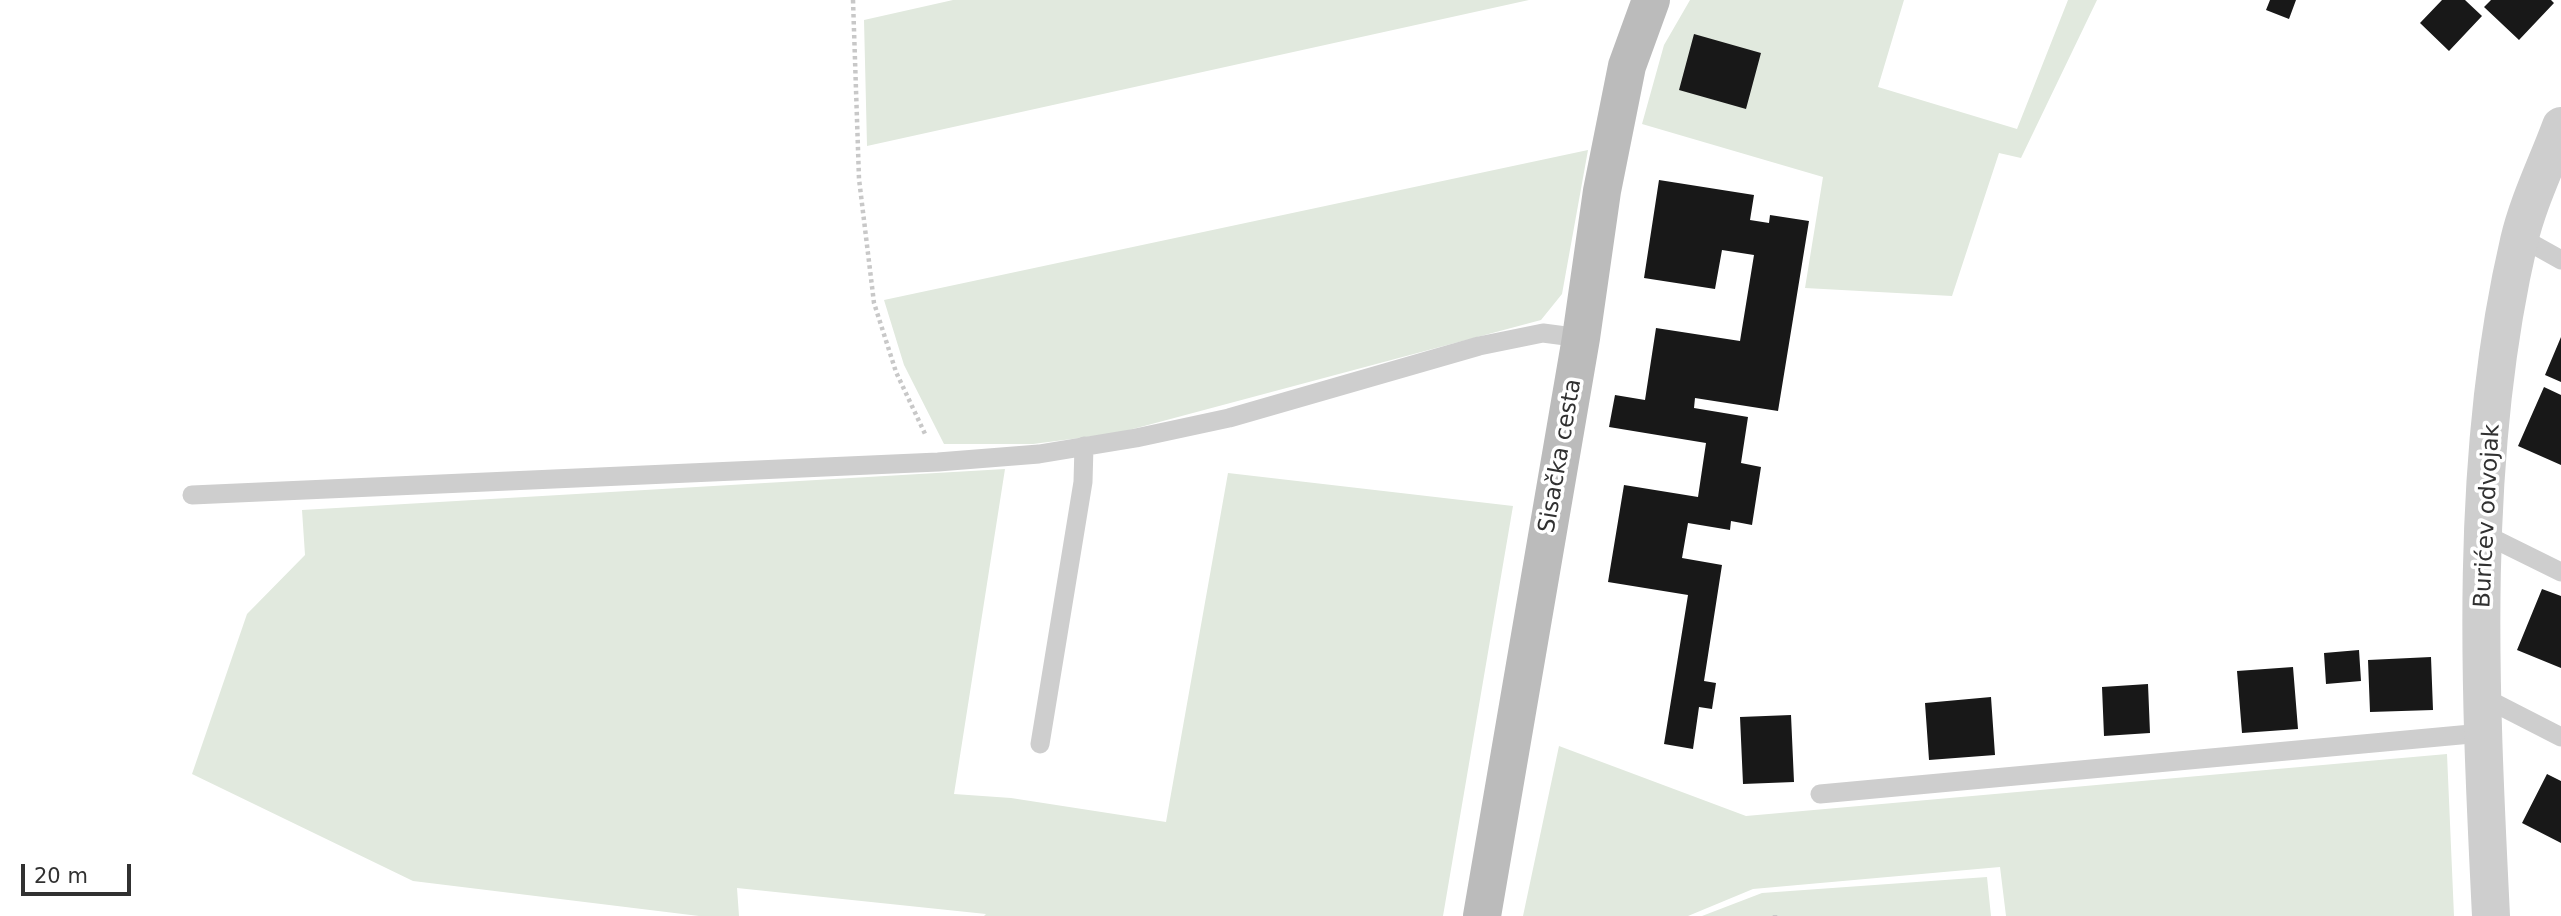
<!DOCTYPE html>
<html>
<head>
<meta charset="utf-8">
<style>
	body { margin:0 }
	#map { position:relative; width:2561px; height:916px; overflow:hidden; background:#fff; font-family:"DejaVu Sans",sans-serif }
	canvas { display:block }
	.scale { position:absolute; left:21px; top:864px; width:110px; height:32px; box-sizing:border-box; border:4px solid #313131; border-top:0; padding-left:9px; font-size:21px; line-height:24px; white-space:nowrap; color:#313131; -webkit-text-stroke:5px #fff; paint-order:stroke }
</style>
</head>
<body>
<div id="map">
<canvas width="2561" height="916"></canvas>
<div class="scale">20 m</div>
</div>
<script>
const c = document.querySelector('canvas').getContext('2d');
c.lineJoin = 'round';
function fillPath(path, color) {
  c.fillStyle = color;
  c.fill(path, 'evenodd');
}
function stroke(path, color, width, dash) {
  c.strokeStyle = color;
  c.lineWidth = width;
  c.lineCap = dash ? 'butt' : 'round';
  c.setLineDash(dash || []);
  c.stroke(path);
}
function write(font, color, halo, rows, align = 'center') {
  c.font = font + ' "DejaVu Sans",sans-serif';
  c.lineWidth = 7;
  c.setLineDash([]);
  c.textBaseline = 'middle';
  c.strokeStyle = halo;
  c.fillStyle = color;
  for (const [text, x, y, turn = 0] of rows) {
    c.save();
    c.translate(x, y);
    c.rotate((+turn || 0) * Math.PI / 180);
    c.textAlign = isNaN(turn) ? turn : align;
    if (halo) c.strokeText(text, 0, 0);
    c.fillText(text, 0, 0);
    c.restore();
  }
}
const green = new Path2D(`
	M953,0h576l-662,146 -3,-126z
	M1690,0h214l-26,87 139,42 51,-129h29l-76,158 -22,-5 -47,143 -147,-8 18,-111 -181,-53 22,-79z
	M1588,150l-26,144 -21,26 -423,113 -85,11h-89l-40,-79 -20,-65z
	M1005,469l-51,325 57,4 155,24 62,-349 285,33 -70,410h-459l2,-2 -249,-26 2,28h-40l-286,-35 -221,-107 55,-160 58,-59 -3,-45z
	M1559,746l187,70 701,-62 7,162h-448l-6,-49 -247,22 -65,27h-165z
	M1987,877l4,39h-289l60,-23z`);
const building = new Path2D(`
	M2270,0h26l-7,19 -23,-9z
	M2442,0h23l17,16 -33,35 -29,-28z
	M2491,0h60l3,3 -35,37 -35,-33z
	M1694,34l67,19 -15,56 -67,-19z
	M1659,180l95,15 -4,25 19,3 1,-8 39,6 -31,190 -83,-13 -1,10 54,9 -7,46 20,4 -9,58 -21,-4 -1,9 -42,-7 -6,35 40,7 -18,116 12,2 -4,26 -13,-2 -6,42 -29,-5 24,-149 -80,-13 16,-97 74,12 8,-54 -97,-16 6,-32 30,5 11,-72 84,13 14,-86 -32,-5 -7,39 -71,-11z
	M2561,337v45l-16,-7z
	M2544,387l17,8v70l-43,-19z
	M2542,589l19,7v72l-44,-18z
	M2359,650l2,31 -35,3 -2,-31z
	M2431,657l2,53 -63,2 -2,-52z
	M2293,667l5,62 -56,4 -5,-62z
	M2148,684l2,49 -46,3 -2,-49z
	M1991,697l4,58 -66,5 -4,-57z
	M1791,715l3,67 -51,2 -3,-67z
	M2547,774l14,7v62l-39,-20z`);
const path = new Path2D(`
	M853,0l6,179 15,124 22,69 30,64
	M1775,915v1`);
const service = new Path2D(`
	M2520,237l41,23
	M192,495l746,-33 101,-8 97,-16 93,-20 250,-72 64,-13 38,5
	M2484,534l77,38
	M2481,696l80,41
	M1040,744l43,-262 1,-36
	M1820,794l662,-61`);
const minor = new Path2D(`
	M2491,916c-11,-223 -23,-457 28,-675 9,-39 28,-77 42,-115`);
const secondary = new Path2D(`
	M1482,916l99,-578 21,-147 25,-125 24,-66`);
const streetNames = [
	["Sisačka cesta",1561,456,-80],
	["Burićev odvojak",2488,516,-87]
];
fillPath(green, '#e1e9de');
fillPath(building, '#181818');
stroke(path, '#c8c8c8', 4.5, [3.5, 3.5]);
stroke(service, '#cecece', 19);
stroke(minor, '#cecece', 38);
stroke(secondary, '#bbb', 38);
write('23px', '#313131', '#fff', streetNames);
</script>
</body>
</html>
